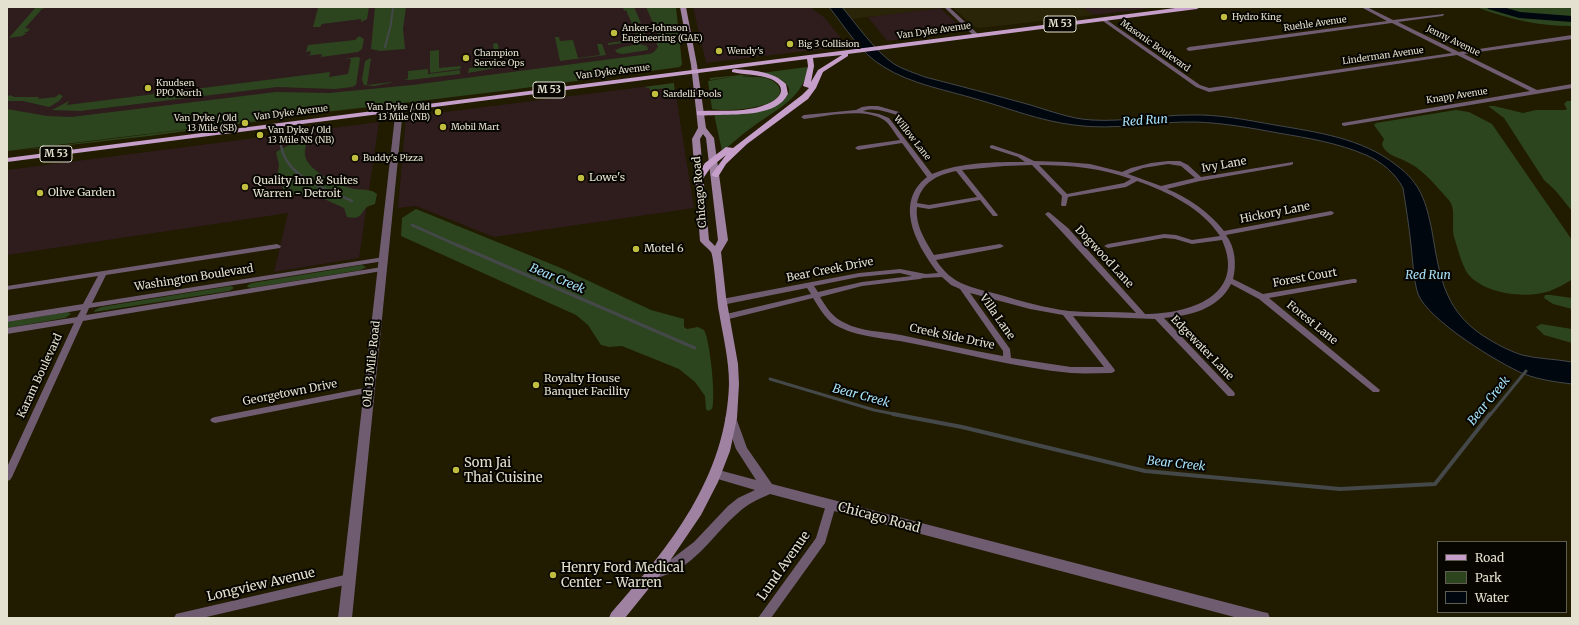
<!DOCTYPE html>
<html>
<head>
<meta charset="utf-8">
<style>
	body { margin:0 }
	#map { position:relative; width:1579px; height:625px; overflow:hidden; background:#211b00; font-family:Merriweather,serif }
	canvas { display:block }
	.frame { position:absolute; inset:0; border:8px solid #e4e1d0; pointer-events:none }
	.legend { position:absolute; left:1437px; top:541px; width:130px; height:72px; box-sizing:border-box; background:#080600; border:1px solid #605e53; margin:0; padding:5px 7px; list-style:none; font-size:12px; color:#e4e1d0 }
	.legend li { display:flex; align-items:center; gap:8px; height:20px }
	.legend b { width:20px; border:1px solid #605e53 }
</style>
</head>
<body>
<div id="map">
<canvas width="1579" height="625"></canvas>
<div class="frame"></div>
<ul class="legend">
<li><b style="height:5px;background:#c59ec9"></b>Road</li>
<li><b style="height:11px;background:#2d451f"></b>Park</li>
<li><b style="height:11px;background:#00070e"></b>Water</li>
</ul>
</div>
<script>
const c = document.querySelector('canvas').getContext('2d');
c.lineJoin = 'round';
function fillPath(path, color) {
  c.fillStyle = color;
  c.fill(path, 'evenodd');
}
function stroke(path, color, width, dash) {
  c.strokeStyle = color;
  c.lineWidth = width;
  c.lineCap = dash ? 'butt' : 'round';
  c.setLineDash(dash || []);
  c.stroke(path);
}
function write(font, color, halo, rows, align = 'center') {
  c.font = font + ' Merriweather,serif';
  c.lineWidth = 4;
  c.setLineDash([]);
  c.textBaseline = 'middle';
  c.strokeStyle = halo;
  c.fillStyle = color;
  for (const [text, x, y, turn = 0] of rows) {
    c.save();
    c.translate(x, y);
    c.rotate((+turn || 0) * Math.PI / 180);
    c.textAlign = isNaN(turn) ? turn : align;
    if (halo) c.strokeText(text, 0, 0);
    c.fillText(text, 0, 0);
    c.restore();
  }
}
const commercial = new Path2D(`
	M7,7h665l6,59 -671,85z
	M693,7h117l15,11 22,28 -141,17z
	M1082,7h79l-67,8z
	M940,8l24,22 -77,11 -19,-24z
	M674,83l20,125 -200,29 -78,-31 -18,2 8,-91z
	M379,122l-20,136 -85,14 14,-59 -281,42v-85z`);
const built = new Path2D(`
	M842,7h106l-96,12z
	M952,7h130l12,8 -114,13 -7,-2z`);
const green = new Path2D(`
	M36,7h13l-7,2 -17,19 5,1 -3,3h-4l4,1 -5,3 -13,2z
	M329,7h40l-2,12 -6,3v-3l-39,5 -2,3h-7l5,-19z
	M375,7h31l-3,22 2,20 -25,2 -9,-2z
	M623,7h11l7,16 -9,1 -6,-14 -2,1z
	M646,7h30l6,57 -2,3 -178,24 -495,60v-42l40,7 24,1 205,-25 53,1 83,-8 238,-31 4,-2 4,-5 -3,-7 5,-1z
	M1476,7h96v19c-34,0 -64,-7 -96,-19z
	M639,26l3,1 5,11 -4,2 -35,5v-2l29,-4 -4,-11 -2,-1z
	M359,36l5,3 -2,10 -4,3 -37,5 1,-3 -17,2 5,-1 1,-4 -5,1 2,-7 47,-5z
	M555,37h4l1,4 13,-1 5,18 22,-3 -3,-11h5l4,11 -46,6z
	M496,43l2,1 3,23 -33,6 1,-5 26,-3 -2,-21z
	M639,44l8,2 1,4 -25,4 -6,-1 -2,-3 8,-3z
	M439,50v18l22,-2 -1,3 -30,4v-22z
	M356,57h3l1,2 -4,26 -4,2 -17,2 -58,-2 -197,24 -28,-1 17,-9 -2,4 263,-33 -1,5 19,-3 3,-15h-6z
	M371,58l-4,27 25,-3 -2,1 -16,3 -10,-1 -2,-5 3,-19z
	M807,67v11h-2c-7,23 -36,36 -54,50 -10,7 -19,16 -29,23l-8,-37 57,-6c33,-16 16,-30 -10,-35z
	M428,69v5l32,-4v4l-50,6h-6l4,-1v-8z
	M741,76c9,2 20,-1 30,4 4,2 9,6 9,11 0,18 -55,21 -68,18l-4,-28 31,-5 -29,4v-2l31,-3h14z
	M674,83l1,13 -5,1 -3,-9 -17,2 -1,-2 -5,-1z
	M59,94l4,2 -4,5 -10,6 -26,-6h-16v-4l3,-2 4,2h25l-1,2 18,-2z
	M1567,101h5v110l-17,-21 -11,-10 -40,-62 -16,-12h6l29,7 13,-3h29l2,-1 -3,-5z
	M381,105l-232,31 -142,16z
	M1456,110l13,2 23,12 80,116 -1,40c-6,4 -14,8 -21,11 -24,8 -66,3 -82,-17 -6,-8 -11,-28 -14,-37 -3,-13 3,-28 -6,-38 -10,-11 -24,-28 -37,-35 -9,-6 -26,-8 -29,-20l2,-5 -10,-14 2,-2z
	M303,138l5,1c-1,5 -4,11 -3,16 2,16 36,32 50,34 7,1 13,0 19,3l3,2 -2,10c-2,1 -4,1 -6,2 -8,3 -5,15 -22,11l-3,-9 -31,-14 -9,-1 -21,4 -1,-2 2,-13 -7,-5 2,-12 -3,-13z
	M416,209l145,59 90,42 33,9v8l3,2 11,-2 6,3c6,10 12,68 8,79l-4,2 -2,-2 -1,-13 -10,-14 -16,-13 -57,-23 -13,1 -8,-2 -13,-20 -12,-10 -175,-79 1,-18z
	M362,265l4,2 -5,3 -110,18 -4,-1 1,-2 4,-2z
	M231,286l3,2 -5,3 -135,21 1,-2 6,-3z
	M1545,295h6l21,3v11l-19,-5 -9,-6z
	M68,312l3,2 -6,4 -58,10v-6z
	M1541,324l31,5v14l-28,-8 -8,-8z`);
const water = new Path2D(`
	M829,7h13c15,18 33,44 52,57 10,6 21,9 31,13 35,9 69,18 102,27 21,6 43,15 65,16 32,2 65,-5 98,-5 28,-1 57,5 85,10 41,7 87,13 121,40 25,18 30,37 36,66 8,48 13,83 58,109 10,6 20,11 32,15 16,4 34,4 50,7v22c-16,-2 -32,-4 -48,-10 -26,-11 -96,-54 -106,-80 -5,-16 -5,-32 -7,-49 -2,-19 -5,-38 -8,-57 -8,-15 -21,-26 -37,-33 -28,-12 -58,-17 -88,-22 -27,-5 -54,-10 -82,-11 -40,-1 -82,9 -122,3 -34,-4 -66,-17 -98,-26 -30,-9 -65,-15 -92,-32 -24,-14 -38,-39 -55,-60z`);
const streamFar3 = new Path2D(`
	M385,47l6,-23 2,-17`);
const streamFar2 = new Path2D(`
	M279,138c2,8 3,16 8,23 13,21 44,30 65,40
	M412,225l47,21`);
const streamFar1 = new Path2D(`
	M457,245l238,103
	M770,379l104,31 25,5
	M1490,415l36,-44`);
const stream = new Path2D(`
	M893,414l69,13 183,44 195,18 95,-5 55,-70`);
const river = new Path2D(`
	M1487,7h16l17,5 52,4v6l-53,-4 -31,-9z`);
const minor = new Path2D(`
	M944,7h5l29,27v2h-4z
	M1361,7h6l26,13 51,-6v1l-2,1 -44,6 61,30 113,-17v4l-108,15 73,36 35,-6v4l-228,38 -2,-1v-2l188,-32 -73,-36 -248,37 -13,-5 -96,-68 4,-1 96,67 9,3 243,-35 -60,-30 -203,28 -3,-2 3,-2 198,-26z
	M869,106h9l21,6 1,1 -3,2c-11,-3 -22,-8 -34,-4l16,3 10,4 43,56c28,-12 63,-12 93,-12l-7,-5 -28,-9v-2l2,-1 30,10 12,6 31,1 25,2 32,8 9,-4 20,-5 17,-2h12l8,4 13,12 92,-15v2l-2,1 -91,16 -33,8c22,9 42,23 57,42l107,-20 2,1 1,1 -1,1 -2,1 -105,20c9,12 11,29 7,44l30,15 90,-15h3l1,2 -1,2h-3l-84,15 111,92 -1,2h-6l-114,-93 -28,-15c-12,25 -42,32 -67,34l70,74 1,2 -1,2h-6l-73,-77 -82,-3 42,54 -1,2 -3,1c-13,0 -26,1 -40,0 -54,-5 -107,-20 -161,-30 -23,-5 -49,-5 -71,-16 -12,-5 -19,-18 -26,-29l-88,22 -3,-1 -1,-2 1,-2 89,-21 -4,-6 -85,17 -3,-1 -1,-2 1,-2 3,-1 137,-26 41,-4 26,5 12,-1c-21,-27 -45,-70 -11,-96l-25,-34 -44,7 -3,-2 3,-2 42,-6c-5,-6 -10,-16 -16,-20 -19,-13 -58,-4 -80,-1l-3,-2 3,-2 52,-5 6,-3zM1168,164l13,2 14,12 -34,8 -33,-12 15,-6zM1032,165l30,31 -1,9 1,1h4l2,-9 58,-10 11,-6c31,11 65,27 83,55l-28,4 -16,-5 -12,-1 -56,10 -4,2 4,2 56,-10 11,1 17,5 30,-4c25,56 -33,74 -77,74l-77,-86 -18,-15 -2,-1 -3,2 1,1 16,17 74,81c-22,-2 -45,0 -67,-2 -24,-3 -48,-10 -72,-17 -26,-7 -45,-9 -61,-34l64,-12 4,-2 -4,-2 -66,11c-9,-15 -19,-30 -17,-48l12,2 51,-9 13,16h4l1,-1 -1,-1 -35,-44 42,-4zM1039,165c32,0 62,3 92,14l-7,4 -57,11zM956,171l21,26 -48,8 -12,-2c5,-21 20,-28 39,-32zM900,273l12,3 -50,6 -44,10 -4,-6 45,-9zM942,277l9,8 9,4 43,62v5c-34,-6 -68,-14 -102,-21 -19,-4 -39,-3 -56,-12 -12,-5 -19,-16 -25,-26l42,-11 58,-7 3,-1zM970,293l60,16 33,6 41,52h-33l-60,-9 -1,-9z
	M277,244l4,2 -1,2 -174,27 -14,28 292,-46 4,2 -4,2 -295,47 -3,7 296,-48 4,2 -4,2 -299,50 -71,156 -2,3 -3,1v-14l67,-144 -67,11v-6l70,-11 4,-7 -74,12v-6l76,-12 15,-28 -91,14v-4z
	M369,387l3,1 1,2 -1,2 -157,31 -3,-1 -2,-2 2,-2 3,-1z
	M831,501l4,1 1,3 -11,38 -54,75h-13l58,-80 10,-33 1,-3z
	M349,574l4,2 1,3 -1,3 -4,2 -147,34h-28l2,-4 4,-1z`);
const tertiary = new Path2D(`
	M396,107h3l4,2 -51,509h-14z
	M731,414l4,1 12,33 25,36 491,128 5,1 2,5h-32l-468,-124c-11,5 -23,10 -32,19 -26,22 -40,51 -75,63 -6,2 -9,4 -15,2l-2,-4 2,-4 17,-6 29,-22 34,-36 10,-8 17,-8 -44,-13 -2,-3 2,-3 4,-2 41,11 -20,-31 -11,-31 2,-3z`);
const secondary = new Path2D(`
	M680,7h6l11,58 9,63 8,10 14,102 -7,12 5,45 12,67 1,20 -2,34 -7,33 -12,31 -17,33 -38,56 -38,47h-16l2,-5c59,-67 115,-135 118,-229 0,-24 -6,-48 -10,-72 -2,-10 -5,-55 -8,-60 -3,-4 -8,-7 -11,-11l-8,-102 6,-11 -7,-63zM703,134l3,4 12,102 -3,6 -6,-6 -9,-101z`);
const primary = new Path2D(`
	M1183,7h17l-3,2 -349,45v2l-25,16 -7,16 -8,11 -61,45 -21,20 -8,13h-3l-4,-2 15,-20 -15,12 -9,13h-3l-4,-2 10,-15 21,-16 7,1 69,-53 7,-7 -6,-2 5,-20 -1,-7 -800,103v-4zM842,55l-24,15 -7,12 3,-16 -1,-8z
	M734,69c17,1 39,2 52,15l2,10c-11,22 -48,20 -69,21 -7,0 -15,1 -22,0v-4h3c22,-1 47,2 67,-7 14,-5 21,-17 4,-25 -13,-5 -26,-4 -39,-7v-2z`);
const markers = [
	[1224,17,4,"#c1bd3f"],
	[614,33,4,"#c1bd3f"],
	[790,44,4,"#c1bd3f"],
	[719,51,4,"#c1bd3f"],
	[466,58,4,"#c1bd3f"],
	[148,88,4,"#c1bd3f"],
	[655,94,4,"#c1bd3f"],
	[438,112,4,"#c1bd3f"],
	[245,123,4,"#c1bd3f"],
	[443,127,4,"#c1bd3f"],
	[260,135,4,"#c1bd3f"],
	[355,158,4,"#c1bd3f"],
	[581,178,4,"#c1bd3f"],
	[245,187,4,"#c1bd3f"],
	[40,193,4,"#c1bd3f"],
	[636,249,4,"#c1bd3f"],
	[536,385,4,"#c1bd3f"],
	[456,470,4,"#c1bd3f"],
	[553,575,4,"#c1bd3f"]
];
const farPoinames = [
	["Hydro King",1232,17],
	["Anker-Johnson",622,28],
	["Engineering (GAE)",622,38],
	["Big 3 Collision",798,44],
	["Wendy's",727,51],
	["Champion",474,53],
	["Service Ops",474,63],
	["Knudsen",156,83],
	["PPO North",156,93],
	["Sardelli Pools",663,94],
	["Van Dyke / Old",430,107,"right"],
	["13 Mile (NB)",430,117,"right"],
	["Van Dyke / Old",237,118,"right"],
	["13 Mile (SB)",237,128,"right"],
	["Mobil Mart",451,127],
	["Van Dyke / Old",268,130],
	["13 Mile NS (NB)",268,140],
	["Buddy's Pizza",363,158]
];
const farStreetnames = [
	["Ruehle Avenue",1315,24,-8],
	["Van Dyke Avenue",934,31,-8],
	["Jenny Avenue",1453,41,26],
	["Masonic Boulevard",1155,46,35],
	["Linderman Avenue",1383,56,-8],
	["Van Dyke Avenue",613,72,-7],
	["Knapp Avenue",1457,96,-9],
	["Van Dyke Avenue",291,113,-7],
	["Willow Lane",912,138,52]
];
const shields = [
	[1060,24,32],
	[549,90,32],
	[56,154,32]
];
const shieldNames = [
	["M 53",1060,24],
	["M 53",549,90],
	["M 53",56,154]
];
const streetNames = [
	["Ivy Lane",1224,165,-10],
	["Chicago Road",700,192,-95],
	["Hickory Lane",1275,213,-11],
	["Dogwood Lane",1104,257,47],
	["Bear Creek Drive",830,270,-11],
	["Washington Boulevard",194,278,-9],
	["Forest Court",1305,278,-10],
	["Villa Lane",997,317,55],
	["Forest Lane",1312,323,39],
	["Creek Side Drive",952,337,12],
	["Edgewater Lane",1202,348,46],
	["Old 13 Mile Road",372,364,-84],
	["Karam Boulevard",40,376,-65],
	["Georgetown Drive",290,393,-11]
];
const poiNames = [
	["Lowe's",589,178],
	["Quality Inn & Suites",253,181],
	["Warren - Detroit",253,194],
	["Olive Garden",48,193],
	["Motel 6",644,249],
	["Royalty House",544,379],
	["Banquet Facility",544,392]
];
const waterNames = [
	["Red Run",1145,121,-4],
	["Red Run",1428,276],
	["Bear Creek",557,279,23],
	["Bear Creek",861,396,15],
	["Bear Creek",1489,401,-51],
	["Bear Creek",1176,464,6]
];
const nearPoinames = [
	["Som Jai",464,463],
	["Thai Cuisine",464,478],
	["Henry Ford Medical",561,568],
	["Center - Warren",561,583]
];
const nearStreetnames = [
	["Chicago Road",879,518,15],
	["Lund Avenue",784,566,-55],
	["Longview Avenue",261,585,-13]
];
fillPath(commercial, '#2f1c1d');
fillPath(built, '#2a2408');
fillPath(green, '#2d451f');
fillPath(water, '#00070e');
stroke(water, '#444848', 1);
stroke(streamFar3, '#444848', 2);
stroke(streamFar2, '#444848', 2.5);
stroke(streamFar1, '#444848', 3);
stroke(stream, '#444848', 4);
fillPath(river, '#00070e');
fillPath(minor, '#6f5c71');
fillPath(tertiary, '#6f5c71');
fillPath(secondary, '#9f82a2');
fillPath(primary, '#c59ec9');
for (const [x, y, r, color] of markers) {
  const dot = new Path2D();
  dot.arc(x, y, r, 0, 2 * Math.PI);
  c.fillStyle = color;
  c.fill(dot);
  stroke(dot, '#080600', 1.5);
}
write('9px', '#e4e1d0', '#080600', farPoinames, 'left');
write('9px', '#e4e1d0', '#080600', farStreetnames);
for (const [x, y, w] of shields) {
  const box = new Path2D();
  box.roundRect(x - w / 2, y - 8, w, 16, 3);
  c.fillStyle = '#080600';
  c.fill(box);
  stroke(box, '#e4e1d0', 1);
}
write('bold 10px', '#e4e1d0', null, shieldNames);
write('11px', '#e4e1d0', '#080600', streetNames);
write('11px', '#e4e1d0', '#080600', poiNames, 'left');
write('italic 12px', '#a8e4fd', '#080600', waterNames);
write('13px', '#e4e1d0', '#080600', nearPoinames, 'left');
write('13px', '#e4e1d0', '#080600', nearStreetnames);
</script>
</body>
</html>
